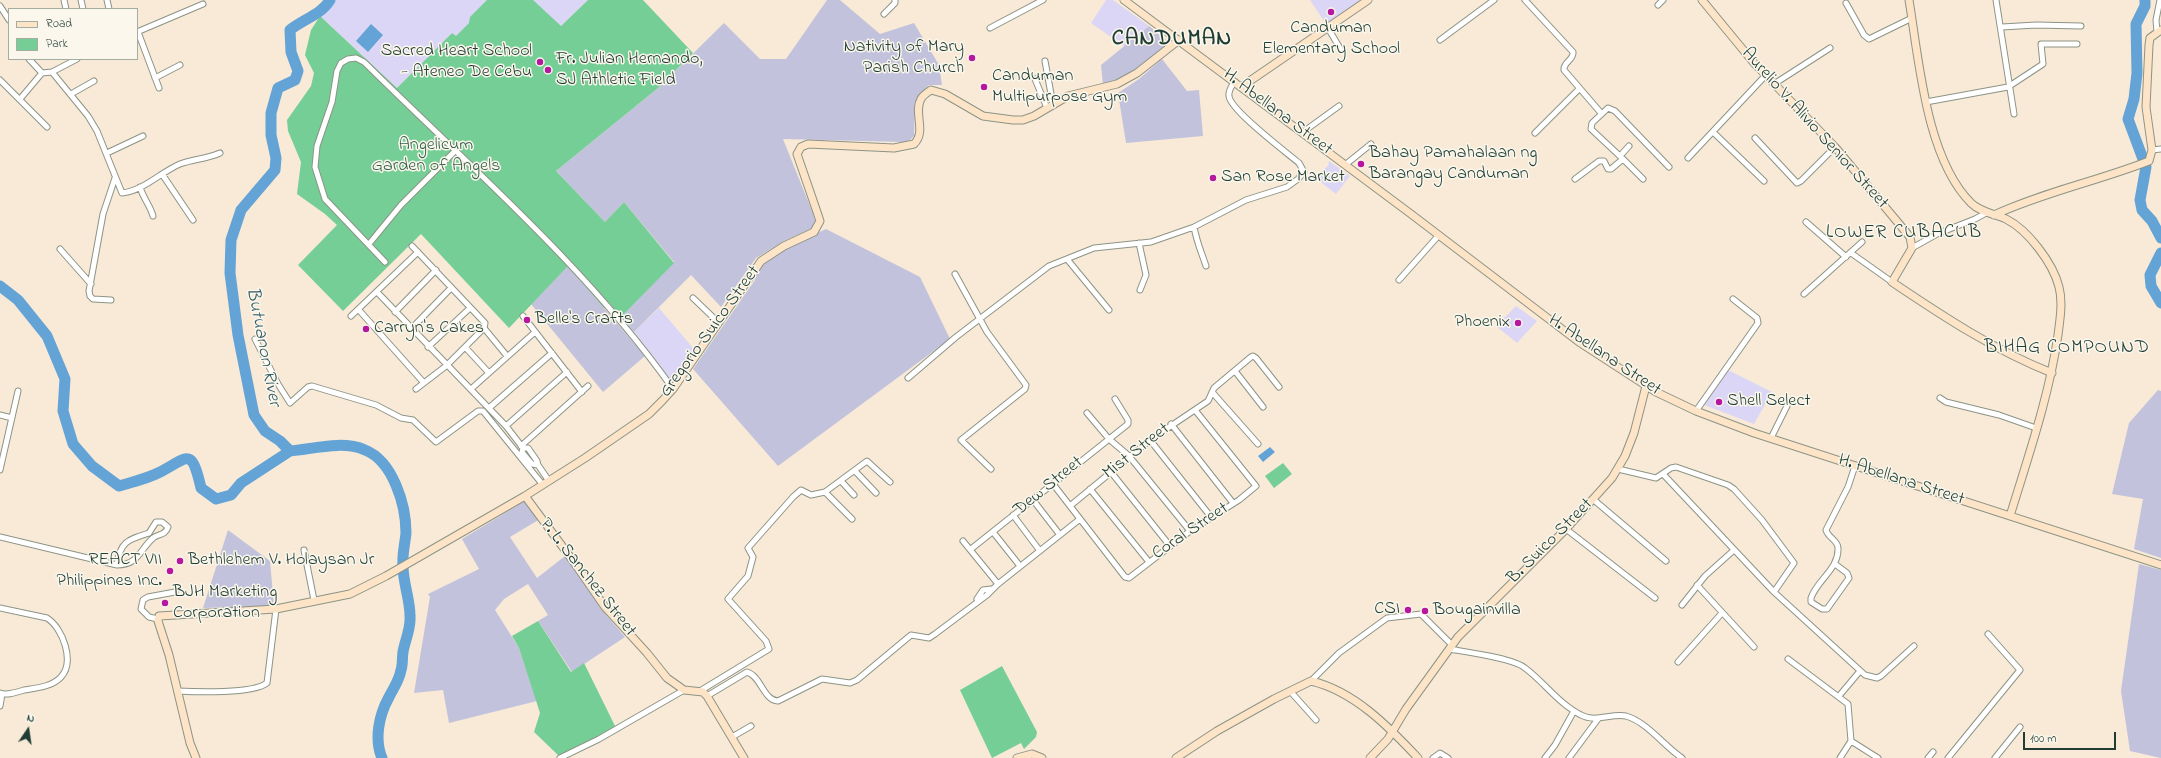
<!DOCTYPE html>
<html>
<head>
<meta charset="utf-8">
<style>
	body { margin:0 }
	#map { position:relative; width:2161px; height:758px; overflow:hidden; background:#f8ead7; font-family:"Indie Flower",sans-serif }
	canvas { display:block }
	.legend { position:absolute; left:8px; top:8px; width:130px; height:52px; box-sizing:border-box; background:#fbf7ec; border:1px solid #a3ada2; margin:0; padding:5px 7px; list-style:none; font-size:12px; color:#1f3d34 }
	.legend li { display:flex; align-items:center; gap:8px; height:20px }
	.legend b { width:20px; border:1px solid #a3ada2 }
	.north { position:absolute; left:8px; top:710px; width:40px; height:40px; -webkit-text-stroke:3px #fbf7ec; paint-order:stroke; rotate:13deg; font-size:11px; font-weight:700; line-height:16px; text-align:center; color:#1f3d34 }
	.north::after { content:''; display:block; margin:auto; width:14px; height:18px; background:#1f3d34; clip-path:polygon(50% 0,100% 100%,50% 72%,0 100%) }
	.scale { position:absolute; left:2023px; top:732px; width:93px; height:18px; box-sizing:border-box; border:2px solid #1f3d34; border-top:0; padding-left:5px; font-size:12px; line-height:14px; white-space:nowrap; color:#1f3d34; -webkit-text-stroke:3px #fbf7ec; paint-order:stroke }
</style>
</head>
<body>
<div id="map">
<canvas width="2161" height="758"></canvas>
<ul class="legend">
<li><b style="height:5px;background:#fee4c6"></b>Road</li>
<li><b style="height:11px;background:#75ce95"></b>Park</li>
</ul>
<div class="north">N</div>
<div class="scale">100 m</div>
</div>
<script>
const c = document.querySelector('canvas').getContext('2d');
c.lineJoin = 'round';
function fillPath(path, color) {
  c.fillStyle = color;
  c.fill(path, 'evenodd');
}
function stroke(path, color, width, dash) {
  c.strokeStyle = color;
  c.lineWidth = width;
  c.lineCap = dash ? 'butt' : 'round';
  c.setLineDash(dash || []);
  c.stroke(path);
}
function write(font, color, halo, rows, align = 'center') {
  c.font = font + ' "Indie Flower",sans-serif';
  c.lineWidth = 3;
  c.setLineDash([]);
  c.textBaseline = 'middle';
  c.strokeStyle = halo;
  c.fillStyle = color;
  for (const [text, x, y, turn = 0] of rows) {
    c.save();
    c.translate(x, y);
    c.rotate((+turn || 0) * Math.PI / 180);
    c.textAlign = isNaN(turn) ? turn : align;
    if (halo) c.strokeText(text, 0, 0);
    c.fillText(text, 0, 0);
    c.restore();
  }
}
const built = new Path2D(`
	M334,0h254l-27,26 -34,80 -75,-73 -55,55 -77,-72z
	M1106,0h7l36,26 -24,21 -34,-24z
	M1310,0h50l-34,24z
	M1329,161l21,15 -14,18 -22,-17 14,-11z
	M1516,306l21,15 -20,22 -21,-17z
	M659,308l35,41 -21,35 -39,-52z
	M1726,369l46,23 -18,32 -50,-19z`);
const industrial = new Path2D(`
	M827,0h13l40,34 34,-11 25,42 3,20h-13l-10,9 -4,12 -1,30 -4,4 -7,2 -120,-3 29,72 3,10 -2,7 -27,12 -30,18 -35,49 -30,-32 -57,57 -13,-15 53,-55 -50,-60 -19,20 -49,-51 102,-83 66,-65 36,36h26z
	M1149,26l21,17 -36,27 -22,13 -9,2 -2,-20z
	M1162,59l25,32 12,-1 4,46 -77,7 -8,-50 21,-14z
	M826,229l94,48 30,62 -172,127 -85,-97 62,-89 -2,-2 9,-14 17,-13z
	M568,266l77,90 -42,36 -72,-88z
	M2158,390l3,1v167l-27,-9 9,-50 -31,-5 17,-71z
	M525,501l15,18 -30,18 27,41 28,-22 42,60 18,21 -53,35 -34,-51 10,-6 -20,-31 -24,15 -9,11 24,38 18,53 -88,22 -6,-33 -29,3 16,-96 -2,-3 51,-25 -17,-30z
	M228,530l42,31 4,45 -71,2z
	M2139,564l22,6v188l-31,-7 -9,-60z`);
const green = new Path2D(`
	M487,0h46l28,26 27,-26h55l50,53 -35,35 -102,83 49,51 19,-20 50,61 -53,54 -12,-14 -5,5 -36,-42 -59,62 -88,-94 -78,77 -45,-46 39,-40 -12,-11 -28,-20 4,-32 -13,-31 -1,-11 24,-34 3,-13 -9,-18 6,-25 9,-14 77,72 55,-55 4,3 13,-13 1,-6z
	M1283,463l9,11 -18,14 -9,-12z
	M538,621l33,51 13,-9 32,65 -57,28 -25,-24 6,-19 -21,-65 -7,-12z
	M1002,666l35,66 -1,5 -12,12 -3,-6 -29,15 -32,-68z`);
const water = new Path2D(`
	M371,24l12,11 -15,17 -12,-11z
	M1270,447l5,5 -12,10 -5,-6z`);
const river = new Path2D(`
	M330,0c-8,14 -28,20 -40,30l1,22 7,19 -3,9 -17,8 -7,25v22l5,23 -1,12 -34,40 -10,30 -1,33 8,62 16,80 11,16 15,10 10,10c23,-2 52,-11 75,-1 28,11 41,55 41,83 -1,11 -4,21 -3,33 0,17 7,33 7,50 1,13 -5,24 -7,36 -1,6 0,12 -2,18 -2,11 -7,17 -12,27 -10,18 -15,42 -7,61
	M2145,0v6l-9,18 1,49 -3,26 -6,20 18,48 -6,33 2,10 10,11 9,17
	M2161,253l-11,22 1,11 10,17
	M0,286l18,14 29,36 18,43 -2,32 10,33 19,22 27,20c13,-4 27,-7 39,-13 30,-15 33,-28 43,15l15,11 15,-4 10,-12 49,-32`);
const street = new Path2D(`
	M64,0l2,9
	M81,0l2,9
	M107,0l2,9
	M1525,0l48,52c1,8 -10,10 -9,18l37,43
	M1996,0l18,114
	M1846,3l18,32 5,4 43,-21
	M1658,5l5,-5
	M0,6l9,14
	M884,14l11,-11v-3
	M2002,27l34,-2 45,1
	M990,28l53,-28
	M1328,28l13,22
	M137,32l66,-28
	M138,32l21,56
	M2157,32l-1,-12 4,-20
	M1440,40l54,-40
	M29,59l13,14
	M1045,61l8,44
	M52,72l36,44 9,15 25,62c21,-2 39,-21 58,-29 13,-5 27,-5 40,-11
	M155,78l25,-13
	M1035,79l12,29
	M0,80l47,47
	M1774,84l56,-36
	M71,94l23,-13
	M20,99l22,-26 10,-1 25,-13
	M1926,102l82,-15 35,-23 -2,-20h36
	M1303,132l36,-26
	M1713,132l51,49
	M1535,133l44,-44
	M1755,138l42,45 4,-2 34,-34
	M2152,150l9,-1
	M107,153l36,-17
	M1620,156l9,-10
	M1688,158l77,-82
	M1623,159l-32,-30 1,-6 16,-15 7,3 54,56
	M1345,165l26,-21
	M162,174l31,46
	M1575,179l24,-18h5l4,8h3l12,-10 20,20
	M140,187c3,11 10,18 13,29
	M1806,222l40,35
	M1194,227c3,16 7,24 12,39
	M1139,243l7,32 -6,15
	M369,244l32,-39 54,-54
	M412,246l73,77 -1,5 23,28
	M1912,248l25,-14 38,-15 13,-7
	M60,249l31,35
	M1851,253l41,29
	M1067,259l42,51
	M385,262l-60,-63 -10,-32 2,-21 15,-44 5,-31 4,-8 7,-4 8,-1 8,4c106,105 222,204 309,327
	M955,274l32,58 39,53 -1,4 -64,51 30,29
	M1399,280l40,-45
	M377,292l129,134 17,22 -1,4 10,12 6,1 11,16
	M1804,294l58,-52
	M693,298l25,24
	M111,300l-18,-1 -3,-3 -1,-5 14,-77 12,-36
	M358,309l66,74
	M395,312l41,-42
	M351,316l67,-64
	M523,316l59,76
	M411,329l40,-41
	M255,339l23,45 12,19 18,-16 4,-1 64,19 25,13 12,2 23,22 42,-31h5l60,74
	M428,347l42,-39
	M465,347l24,26
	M1235,371l28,36
	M908,378l48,-41 93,-71 45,-18 57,-6 43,-15 52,-27 41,-13 11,-8 6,-7 -5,-9c-13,-11 -69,-53 -70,-67 -1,-5 3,-10 5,-14
	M416,389l30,-23 38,-38
	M471,389l64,-57
	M1212,392l46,52
	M1940,398l6,4 53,13 37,13
	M489,408l63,-55
	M1696,411l62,-88 -1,-5 -24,-19
	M1087,413l22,26 20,17 61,75
	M0,415l12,3
	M1171,424l62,79
	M506,426l61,-54
	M1771,438l16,-32
	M1150,440l61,77
	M521,446l67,-60
	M523,448h5l9,13 1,4
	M1618,469l38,9 15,-10 5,-1 52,18 6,4 28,31 32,43 -20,29
	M0,470l18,-79
	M855,471l21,22
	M1111,472l59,74
	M1663,474l111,118 91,83 12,3 4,-2 33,-30
	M841,481l13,14
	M1053,484l72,93 4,1 61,-47 49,-31 17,-14 -61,-76
	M1090,489l59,73
	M825,492l27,27
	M1033,500l27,35
	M1594,500l72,61
	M1070,506l80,-66 58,-39 6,-13 37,-31 2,-1 3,2 23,29
	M1013,515l27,36
	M1566,529l89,69
	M993,532l27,34
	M0,537l117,28c22,0 23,-16 36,-27 5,-4 13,-3 15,-11l-6,-5h-6l-7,11
	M963,541l35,43
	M971,549l157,-125v-4l-13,-21
	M304,550l10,50
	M1835,564l12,9 2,5 -22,31h-5l-11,-7v-4c6,-18 28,-29 27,-50 0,-8 -10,-10 -12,-18l22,-43 7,-21
	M117,565c3,-23 10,-25 32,-32
	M1697,585l57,62
	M977,599l6,-9 8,-1
	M1682,605l23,-29 29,-26
	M0,608l47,10c16,10 28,44 14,59 -9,10 -25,11 -37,13 -7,2 -17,6 -24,3
	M158,619l-9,-2 -8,-8 2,-9 5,-3 27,-5
	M1449,649c17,3 64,9 76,19 19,14 34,36 56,47 15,8 30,-2 45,1 21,6 38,30 56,42
	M1788,659l60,45 3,37 -11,17
	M1678,662l44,-49
	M1311,681l28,-28 48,-35 34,-4 31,31
	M177,691c19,1 76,3 90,-8l9,-74
	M700,691l69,-42 -3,-8 -38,-42 20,-23 5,-19 -5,-9 45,-51 8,-7 10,5 14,-3 42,-31 23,21
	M1290,691l26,29
	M707,696l40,-24c14,4 16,28 31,29l44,-22 28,4 7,-3 54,-45 18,3 6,-4 52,-39 11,-11 82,-65
	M1839,696l21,-25
	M0,706l2,-12
	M732,737l19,-11
	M1851,741l27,17
	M560,758l39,-19 85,-49
	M1433,758l7,-5 8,5
	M1545,758l10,-13 19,-34
	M1569,758l29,-39
	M1928,758l5,-6
	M1948,758l72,-88 -32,-36
	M1995,758l25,-31`);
const secondary = new Path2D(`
	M1124,0l287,214 168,128 77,50 40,19 58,22 407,132
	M1702,0l52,63 81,84 75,90 2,11 -20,34c52,35 102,68 160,91
	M1909,0c10,60 17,158 62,203 9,9 24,11 35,16 22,11 47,44 53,68 4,15 1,32 -1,48 -9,62 -30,122 -48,181
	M1241,87l127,-87
	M1994,215c50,-23 104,-34 155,-54l3,-11 -6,-43 3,-62 1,-7 11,-8
	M525,496l46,62 34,49 42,46 20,25 17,12 19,2 4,4 37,62
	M196,758l-6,-15 -21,-88 -11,-34 1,-5 117,-7 74,-15 36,-18 139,-80 60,-38 64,-44 13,-13 11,-12 88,-128 23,-15 30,-14 6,-11 -3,-9 -20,-58 4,-7 7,-3 86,4 20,-4c13,-13 -1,-31 7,-45 2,-4 7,-7 10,-9l14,4 38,22 30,4h10l11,-4 34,-20 49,-12 20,-11 42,-33
	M1017,758l15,-4 10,4
	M1176,758l41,-27 57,-32 37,-18c43,10 78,46 107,77
	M1370,758l18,-19 18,-30 52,-72 108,-108 46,-51 13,-22 9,-23 12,-47`);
const markers = [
	[1331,12,4,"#b5179e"],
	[972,58,4,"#b5179e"],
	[540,62,4,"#b5179e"],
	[548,70,4,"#b5179e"],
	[984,87,4,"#b5179e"],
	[1361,164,4,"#b5179e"],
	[1213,178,4,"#b5179e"],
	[527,320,4,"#b5179e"],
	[1518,323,4,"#b5179e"],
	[366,329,4,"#b5179e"],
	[1719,402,4,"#b5179e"],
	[180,561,4,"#b5179e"],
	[170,571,4,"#b5179e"],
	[165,603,4,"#b5179e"],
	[1408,610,4,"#b5179e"],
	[1425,611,4,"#b5179e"]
];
const poiNames = [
	["Canduman",1331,29,"center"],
	["Elementary School",1331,50,"center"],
	["Nativity of Mary",964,48,"right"],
	["Parish Church",964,69,"right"],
	["Sacred Heart School",532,52,"right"],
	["- Ateneo De Cebu",532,73,"right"],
	["Fr. Julian Hernando,",556,60],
	["SJ Athletic Field",556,81],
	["Canduman",992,77],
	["Multipurpose Gym",992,98],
	["Bahay Pamahalaan ng",1369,154],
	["Barangay Canduman",1369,175],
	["San Rose Market",1221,178],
	["Belle's Crafts",535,320],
	["Phoenix",1510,323,"right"],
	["Carryn's Cakes",374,329],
	["Shell Select",1727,402],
	["REACT VII",162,561,"right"],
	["Philippines Inc.",162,582,"right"],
	["Bethlehem V. Holaysan Jr",188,561],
	["BJH Marketing",173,593],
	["Corporation",173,614],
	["CSI",1400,610,"right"],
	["Bougainvilla",1433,611]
];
const streetNames = [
	["H. Abellana Street",1277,113,37],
	["Aurelio V. Alivio Senior Street",1814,129,48],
	["Gregorio Suico Street",711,332,-54],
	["H. Abellana Street",1604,356,34],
	["Mist Street",1137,452,-38],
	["H. Abellana Street",1901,481,18],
	["Dew Street",1049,487,-39],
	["Coral Street",1191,532,-34],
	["B. Suico Street",1551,542,-45],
	["P. L. Sanchez Street",587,578,52]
];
const parkNames = [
	["Angelicum",436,146],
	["Garden of Angels",436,167]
];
const neighbourhoodNames = [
	["LOWER CUBACUB",1904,234],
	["BIHAG COMPOUND",2067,349]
];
const waterNames = [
	["Butuanon River",262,347,79]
];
const districtNames = [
	["CANDUMAN",1172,40]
];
fillPath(built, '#dcd6f6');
fillPath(industrial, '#c2c2dc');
fillPath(green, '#75ce95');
fillPath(water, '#64a3d6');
stroke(river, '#64a3d6', 11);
stroke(street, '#8c9486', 7);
stroke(secondary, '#8c9486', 9);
stroke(street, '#fff', 5);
stroke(secondary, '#fee4c6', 7);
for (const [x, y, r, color] of markers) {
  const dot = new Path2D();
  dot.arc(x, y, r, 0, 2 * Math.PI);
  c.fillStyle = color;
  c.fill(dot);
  stroke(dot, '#fbf7ec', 1.5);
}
write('18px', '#1f3d34', '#fbf7ec', poiNames, 'left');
write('18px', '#1f3d34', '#fbf7ec', streetNames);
write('18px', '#34614c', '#fbf7ec', parkNames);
c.letterSpacing = '1px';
write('19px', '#1f3d34', '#fbf7ec', neighbourhoodNames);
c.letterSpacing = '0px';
write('italic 19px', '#345c65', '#fbf7ec', waterNames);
c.letterSpacing = '1px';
write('bold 22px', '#1f3d34', '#fbf7ec', districtNames);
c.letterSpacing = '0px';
</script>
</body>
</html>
